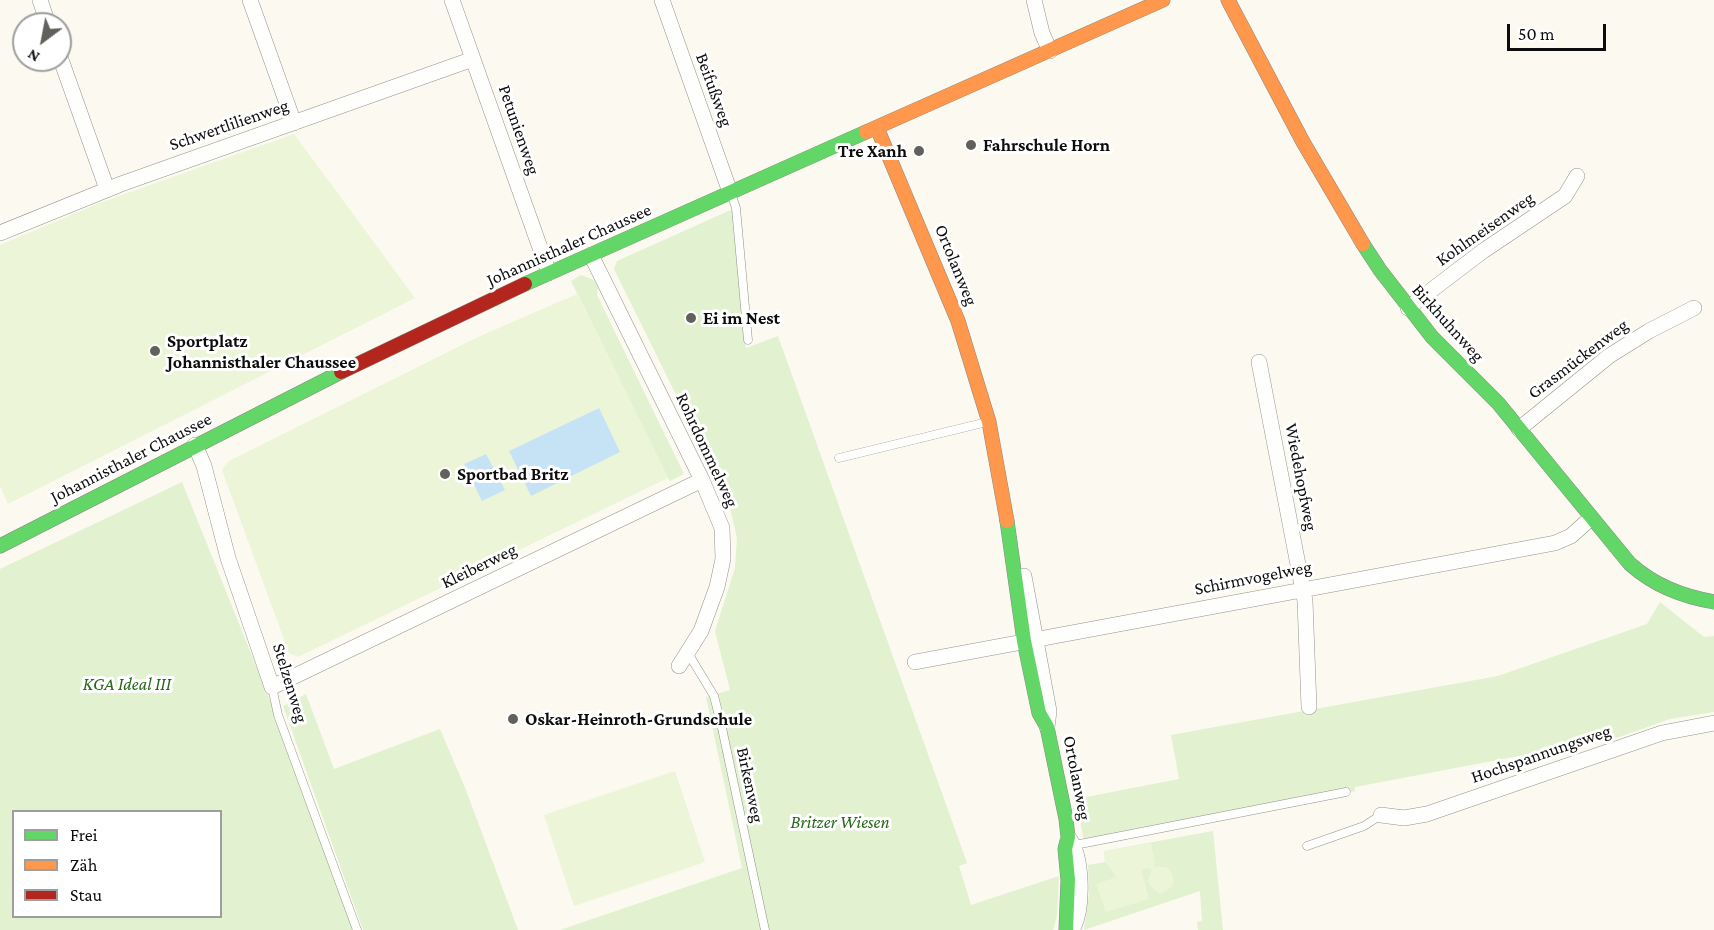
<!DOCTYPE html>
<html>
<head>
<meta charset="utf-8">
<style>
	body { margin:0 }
	#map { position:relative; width:1714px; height:930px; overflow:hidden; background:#fbf9f0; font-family:"Crimson Pro",serif }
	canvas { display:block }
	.legend { position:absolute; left:12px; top:810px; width:210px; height:108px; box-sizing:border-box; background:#fff; border:2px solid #9e9e9e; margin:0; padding:8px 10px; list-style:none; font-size:18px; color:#0d0d0d }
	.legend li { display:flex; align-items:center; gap:12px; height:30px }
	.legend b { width:30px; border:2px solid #9e9e9e }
	.north { position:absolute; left:12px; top:12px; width:60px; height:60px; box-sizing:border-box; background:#fff; border:2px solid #9e9e9e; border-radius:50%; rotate:212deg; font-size:16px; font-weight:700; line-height:24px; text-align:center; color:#0d0d0d }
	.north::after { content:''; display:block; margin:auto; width:21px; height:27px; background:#60605c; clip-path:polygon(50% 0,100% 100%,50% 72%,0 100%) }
	.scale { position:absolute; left:1507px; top:24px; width:99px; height:27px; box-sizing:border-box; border:3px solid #0d0d0d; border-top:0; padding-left:8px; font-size:18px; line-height:21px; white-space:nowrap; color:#0d0d0d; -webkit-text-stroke:4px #fff; paint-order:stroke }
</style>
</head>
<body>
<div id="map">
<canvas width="1714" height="930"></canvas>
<ul class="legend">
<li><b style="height:8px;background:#63d668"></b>Frei</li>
<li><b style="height:8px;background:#ff974d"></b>Zäh</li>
<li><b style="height:8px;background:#b3261e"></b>Stau</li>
</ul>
<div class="north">N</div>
<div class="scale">50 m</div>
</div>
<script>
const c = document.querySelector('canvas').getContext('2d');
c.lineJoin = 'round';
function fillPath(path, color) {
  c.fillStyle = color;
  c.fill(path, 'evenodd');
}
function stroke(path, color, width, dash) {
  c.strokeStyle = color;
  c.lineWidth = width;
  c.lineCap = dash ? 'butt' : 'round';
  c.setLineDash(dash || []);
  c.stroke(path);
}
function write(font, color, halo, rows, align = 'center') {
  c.font = font + ' "Crimson Pro",serif';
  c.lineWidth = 6;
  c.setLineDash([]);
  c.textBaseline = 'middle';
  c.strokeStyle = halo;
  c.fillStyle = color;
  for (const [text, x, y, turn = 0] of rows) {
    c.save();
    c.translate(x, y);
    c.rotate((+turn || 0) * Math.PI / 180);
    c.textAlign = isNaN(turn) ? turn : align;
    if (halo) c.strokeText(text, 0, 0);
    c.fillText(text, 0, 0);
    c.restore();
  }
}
const green = new Path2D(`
	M733,209l13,139 32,-12 189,527 -8,3 12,39 88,-29 -2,40 -4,14h-493l182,-62 -36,-171 24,-7 -15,-59 20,-63 2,-30 -8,-34 -8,-18 -107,-217 3,-8z
	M581,275l13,5 4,8 -1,7 87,179 -14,7 -2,-3 -97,-197z
	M182,482l120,298 51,150h-353v-361zM14,812h206v104h-206z
	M1660,602l44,35 10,-1v76l-44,7 -51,18 -264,50v4l-271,50 -8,-42 103,-20 -8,-44 327,-59 149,-52z
	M306,694l28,75 106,-40 26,61 52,140h-155l-80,-224z
	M1213,831l10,99h-25l-1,-8 5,-1 -2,-30 -116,39 5,-36 -1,-29 17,-3 -1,-11z`);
const pitch = new Path2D(`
	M294,134l121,164 -407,206 -8,-18v-241l102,-43z
	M577,294l91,184 -370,179 -9,-4 -67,-183 7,-9 249,-124z
	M675,771l30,91 -131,44 -30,-91z
	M1151,843l4,20 -1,2 1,2h10c7,3 10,11 8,19l-13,8c-9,-7 -16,-11 -8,-24l-6,-2 -5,2 8,29 -43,13 -10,-28 21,-7 -12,-15 -1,-11z`);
const water = new Path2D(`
	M599,408l21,44 -89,44 -22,-45z
	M486,454l19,36 -23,11 -18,-37z`);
const lane = new Path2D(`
	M731,193l5,15 12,132
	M839,458l148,-36
	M688,653l26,43 8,32 43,202
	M272,687l6,28 79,215
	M1075,845l271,-53
	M1307,846l57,-20 17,-11`);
const street = new Path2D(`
	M40,0l8,24
	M250,0l44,123
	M452,0l97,273
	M662,0l68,192
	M1034,0l8,33 8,18
	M60,57l47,132
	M0,233l121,-49 352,-125
	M591,255l111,225 20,48 1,31 -6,28 -16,44 -22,35
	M1408,308l75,-57 82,-55 12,-20
	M1259,362l46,239 4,106
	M1519,429l90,-73 40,-25 45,-23
	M195,445l9,21 24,92 44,129 430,-207
	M1024,576l25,135 -2,16
	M915,662l640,-119 16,-7 20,-18
	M1381,815l23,3 23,-4 235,-81 52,-10
	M1068,837c15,18 16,72 4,93`);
const fast = new Path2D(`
	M1363,244l17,26 52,67 66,66 132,161c25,22 52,32 84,38
	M525,284l341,-152
	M1007,521l17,120 15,72 8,14 19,92 2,18 -3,12 3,31 -2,50
	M0,546l341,-174`);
const slow = new Path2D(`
	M1228,0l75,142 60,102
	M877,128l81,193 31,101 18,99
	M866,132l297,-132`);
const jam = new Path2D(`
	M341,372l184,-88`);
const markers = [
	[971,145,6,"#60605c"],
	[919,151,6,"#60605c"],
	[691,318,6,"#60605c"],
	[155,351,6,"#60605c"],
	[445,474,6,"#60605c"],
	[513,719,6,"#60605c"]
];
const streetNames = [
	["Beifußweg",714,90,70],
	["Schwertlilienweg",229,125,-19],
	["Petunienweg",519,130,71],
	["Kohlmeisenweg",1485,229,-35],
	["Johannisthaler Chaussee",569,245,-24],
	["Ortolanweg",956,265,68],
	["Birkhuhnweg",1448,323,48],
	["Grasmückenweg",1578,359,-37],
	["Rohrdommelweg",707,450,65],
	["Johannisthaler Chaussee",131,458,-27],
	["Wiedehopfweg",1301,477,79],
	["Kleiberweg",479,566,-26],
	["Schirmvogelweg",1253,578,-11],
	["Stelzenweg",290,683,73],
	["Hochspannungsweg",1541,754,-19],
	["Ortolanweg",1077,778,79],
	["Birkenweg",750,785,78]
];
const poiNames = [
	["Fahrschule Horn",983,145],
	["Tre Xanh",907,151,"right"],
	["Ei im Nest",703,318],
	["Sportplatz",167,341],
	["Johannisthaler Chaussee",167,362],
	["Sportbad Britz",457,474],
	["Oskar-Heinroth-Grundschule",525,719]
];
const parkNames = [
	["KGA Ideal III",127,684],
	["Britzer Wiesen",840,822]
];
fillPath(green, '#e2f1d0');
fillPath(pitch, '#edf5d9');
fillPath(water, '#c6e3f6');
stroke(lane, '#94938f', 9);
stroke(street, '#94938f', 16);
stroke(fast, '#8b8a86', 15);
stroke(slow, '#8b8a86', 15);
stroke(jam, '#8b8a86', 15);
stroke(lane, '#fefefd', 8);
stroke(street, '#fefefd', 15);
stroke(fast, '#63d668', 14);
stroke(slow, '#ff974d', 14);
stroke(jam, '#b3261e', 14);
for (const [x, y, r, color] of markers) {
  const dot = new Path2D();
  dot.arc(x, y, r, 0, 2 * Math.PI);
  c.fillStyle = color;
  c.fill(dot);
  stroke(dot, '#fff', 2);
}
write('18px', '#0d0d0d', '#fff', streetNames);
write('bold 18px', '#0d0d0d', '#fff', poiNames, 'left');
write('italic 18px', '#27671a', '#fff', parkNames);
</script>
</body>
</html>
